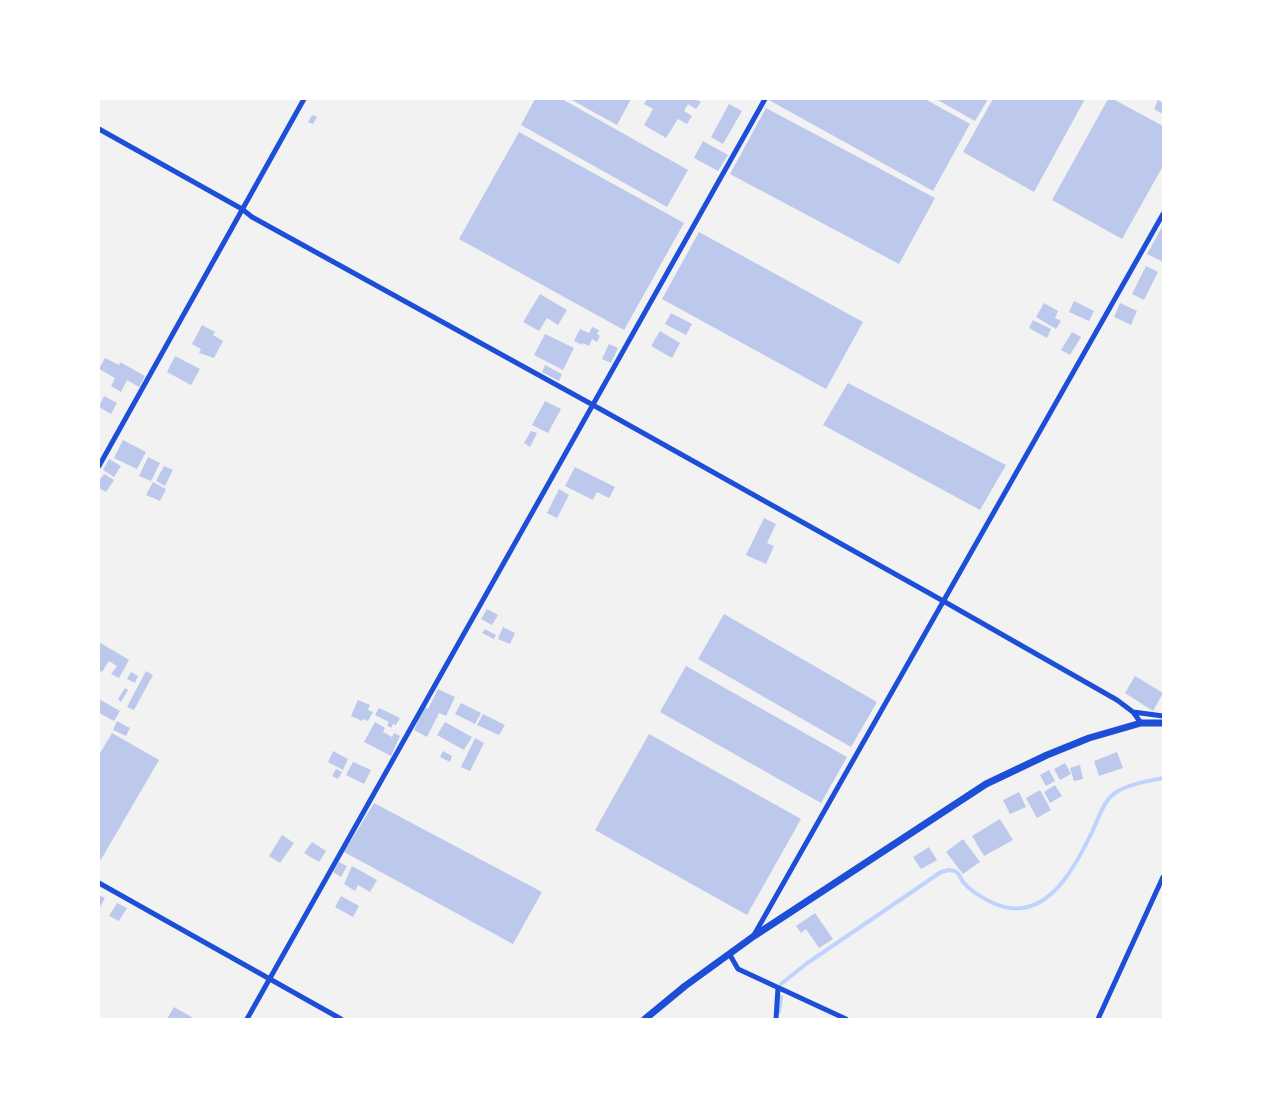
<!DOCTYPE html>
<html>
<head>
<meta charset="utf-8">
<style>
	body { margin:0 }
	#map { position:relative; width:1262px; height:1118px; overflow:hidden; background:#f2f2f2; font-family:Helvetica,sans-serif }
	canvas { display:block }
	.frame { position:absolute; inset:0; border:100px solid #fff; pointer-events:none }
</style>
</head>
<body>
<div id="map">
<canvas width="1262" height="1118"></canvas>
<div class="frame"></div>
</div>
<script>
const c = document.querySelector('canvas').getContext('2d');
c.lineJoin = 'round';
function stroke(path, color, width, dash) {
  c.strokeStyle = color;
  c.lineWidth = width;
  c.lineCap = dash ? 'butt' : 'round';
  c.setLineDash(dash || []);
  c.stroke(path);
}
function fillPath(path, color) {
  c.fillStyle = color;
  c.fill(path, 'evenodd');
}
const stream = new Path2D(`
	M781,984l25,-20 135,-92 8,-2 6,1c5,3 5,6 8,11 6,7 18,15 26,19 53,28 84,-29 103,-69 6,-12 11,-31 23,-39 13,-9 33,-12 48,-15
	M779,1012l2,-15`);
const building = new Path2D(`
	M535,99h27l126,71 -21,37 -146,-82z
	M570,99h61l-14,26z
	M647,99h48l6,3 -5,7 -8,-5 -4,7 8,5 -5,8 -9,-5 -12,19 -22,-13 9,-16 -9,-5z
	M767,99h158l45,25 -37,67z
	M936,99h52l-13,22z
	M993,99h92l-51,93 -71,-40z
	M1108,99h5l50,27v40l-41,73 -70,-39z
	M1158,100l5,3v11l-9,-5z
	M729,104l13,7 -19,33 -12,-7z
	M766,108l169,90 -36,66 -169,-90z
	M312,115l5,2 -4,7 -5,-2z
	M519,132l165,91 -60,107 -165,-91z
	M703,141l25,14 -10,16 -24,-13z
	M1163,225v37l-16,-8z
	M699,232l164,90 -37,67 -164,-90z
	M1146,266l12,6 -14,28 -12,-6z
	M540,294l27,16 -9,15 -11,-7 -8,13 -16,-9z
	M1074,301l20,10 -5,10 -20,-9z
	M1044,303l14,8 -3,7 6,3 -5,8 -20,-12z
	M1120,303l17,8 -6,14 -17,-8z
	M671,313l21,11 -6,11 -21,-11z
	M1033,320l18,9 -4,9 -18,-10z
	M202,325l13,7 -2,3 10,6 -9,17 -15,-5 2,-4 -9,-5z
	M592,327l7,3 -2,4 3,2 -3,6 -5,-3 -3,7 -6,-3 -1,2 -8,-4 6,-12 9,4z
	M660,331l20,12 -8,15 -21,-12z
	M1072,332l9,5 -11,18 -9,-5z
	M545,334l29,14 -11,22 -29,-15z
	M609,344l9,4 -7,15 -9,-4z
	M175,356l25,13 -9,16 -24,-13z
	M105,358l14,7 1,-3 25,14 -6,11 -12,-7 -6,12 -10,-6 4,-8 -16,-9z
	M545,365l17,9 -3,7 -17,-9z
	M848,383l158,82 -26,45 -157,-85z
	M104,396l13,7 -6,11 -12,-7z
	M545,401l16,8 -13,24 -16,-8z
	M531,431l6,2 -7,14 -6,-4z
	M123,440l23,12 -9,17 -23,-11z
	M148,457l12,6 -9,18 -12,-5z
	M109,459l12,7 -7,11 -11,-7z
	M164,466l9,4 -8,16 -9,-5z
	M575,467l40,20 -6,11 -12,-6 -4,8 -28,-14z
	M104,474l10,6 -8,12 -7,-4v-7z
	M153,482l13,7 -6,12 -14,-6z
	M559,489l10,6 -12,23 -10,-5z
	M764,518l12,6 -9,19 7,3 -8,18 -20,-9z
	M487,609l11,6 -6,10 -11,-6z
	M724,614l153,88 -26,45 -153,-88z
	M503,627l12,6 -5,11 -12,-5z
	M485,629l11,6 -2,4 -12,-6z
	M99,642l30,18 -10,18 -8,-4 6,-8 -8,-5 -7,11 -3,-2z
	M686,666l161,91 -26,46 -161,-91z
	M146,671l7,4 -19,35 -7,-3z
	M131,672l7,4 -3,7 -8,-4z
	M1135,676l28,17 -10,18 -28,-18z
	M125,688l3,2 -7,12 -3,-3z
	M438,689l17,8 -9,19 -7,-3 -12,24 -13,-7 11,-23 3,2z
	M99,699l21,12 -6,10 -15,-8z
	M358,700l12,5 -2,5 5,2 -5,9 -5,-2 -1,2 -11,-5z
	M461,703l20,10 -6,11 -20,-10z
	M379,708l21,10 -4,7 -3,-1 -2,4 -4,-3 2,-3 -14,-7z
	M483,714l22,11 -6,10 -22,-10z
	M117,721l13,7 -4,8 -13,-6z
	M375,722l10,6 -2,4 9,5 2,-4 6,3 -9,20 -27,-14z
	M445,722l27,15 -8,13 -27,-15z
	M112,733l47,27 -60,103v-108z
	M649,734l152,85 -54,96 -152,-85z
	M475,738l9,5 -14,28 -9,-4z
	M333,751l15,8 -5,11 -15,-8z
	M443,751l9,5 -2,6 -10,-5z
	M1117,752l6,16 -24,8 -5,-15z
	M353,762l18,8 -7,14 -18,-9z
	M1065,763l6,11 -11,6 -6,-11z
	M1080,765l3,14 -9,2 -4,-13z
	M336,769l6,3 -4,7 -6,-3z
	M1049,770l6,11 -9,5 -6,-11z
	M1055,785l7,11 -12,7 -6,-11z
	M1040,790l11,20 -14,8 -11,-20z
	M1019,792l7,15 -16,7 -7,-14z
	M374,803l168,89 -29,52 -169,-92z
	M1000,819l13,21 -29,16 -12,-20z
	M282,835l12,8 -14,20 -11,-7z
	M963,839l17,23 -17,12 -17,-22z
	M312,842l14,9 -7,11 -15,-9z
	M929,847l8,13 -16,9 -8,-12z
	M339,862l8,4 -6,11 -8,-5z
	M352,866l25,14 -7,12 -12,-7 -3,6 -11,-7z
	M99,895l6,3 -6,11z
	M341,896l18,10 -6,11 -18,-10z
	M117,903l10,5 -8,13 -10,-5z
	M815,913l18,26 -14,9 -13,-19 -5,4 -5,-7z
	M174,1007l21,12h-28z`);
const minor = new Path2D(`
	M99,129l143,80 10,8 341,188 352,197 172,98 16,12 8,11
	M99,466l205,-367
	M1133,712l30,4
	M99,883l242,136
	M754,935l409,-721
	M730,955l8,14 108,50
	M247,1019l518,-920
	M776,1019l2,-31
	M1098,1019l65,-142`);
const secondary = new Path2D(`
	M645,1019l40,-33 69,-50 232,-152 61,-29 42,-17 52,-15h22`);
stroke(stream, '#bfd3fe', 4);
fillPath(building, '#bdc9ec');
stroke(minor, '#1d4ed8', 5);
stroke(secondary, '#1d4ed8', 7);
</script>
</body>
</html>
